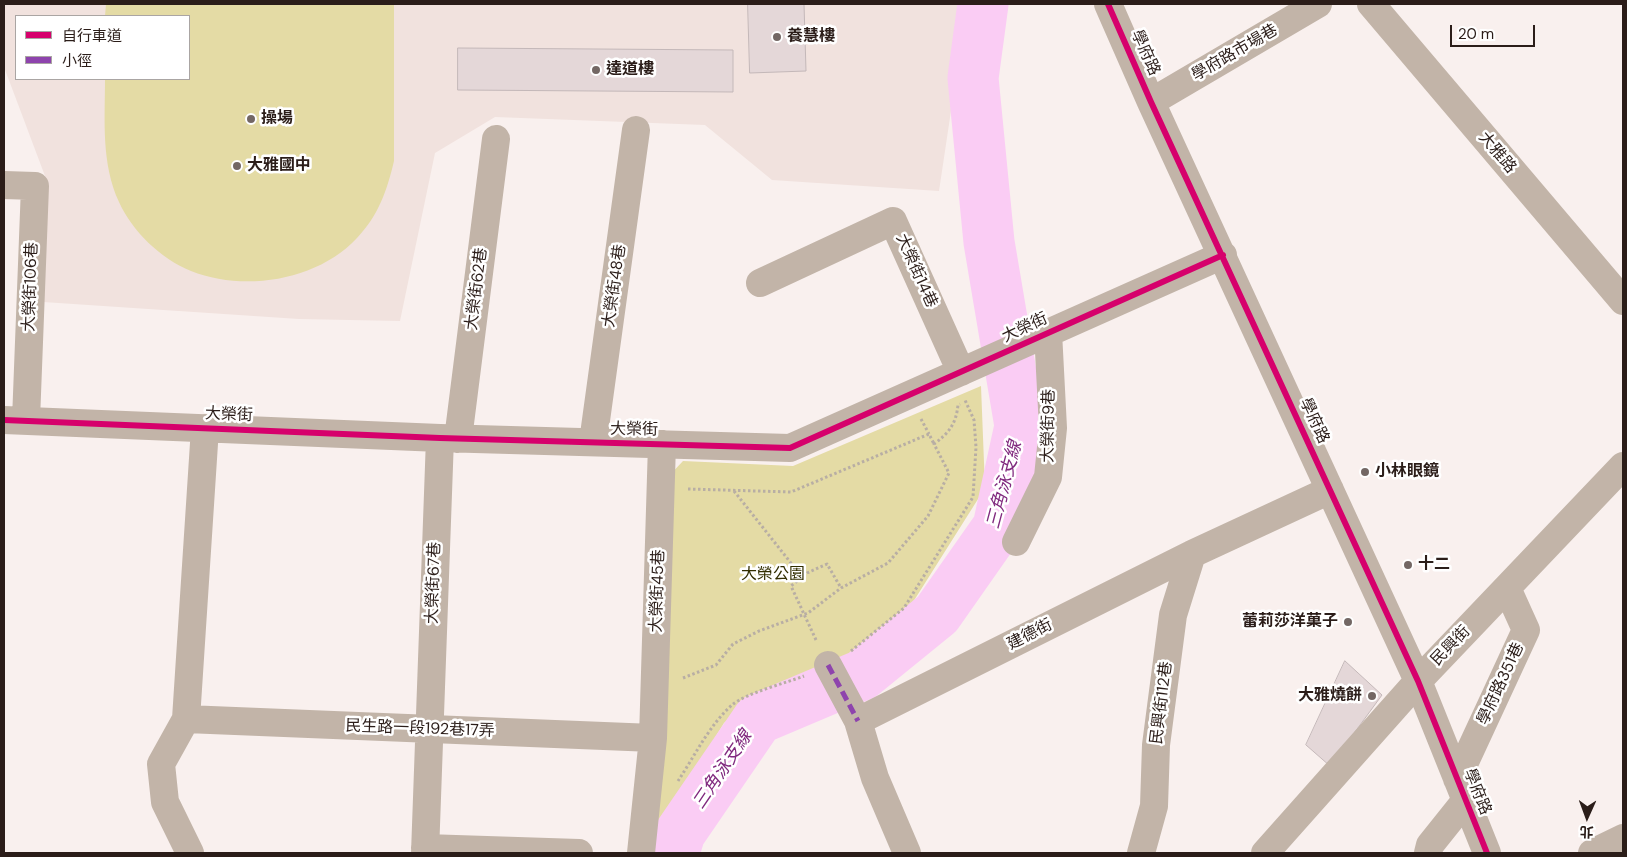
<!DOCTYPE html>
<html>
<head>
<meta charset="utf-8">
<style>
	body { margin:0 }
	#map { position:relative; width:1627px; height:857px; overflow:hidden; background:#f9f0ee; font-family:"DM Sans","Noto Sans TC",sans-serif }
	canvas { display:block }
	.frame { position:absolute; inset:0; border:5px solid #2b1d19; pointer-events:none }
	.legend { position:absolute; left:15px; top:15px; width:175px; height:65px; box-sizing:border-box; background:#fff; border:1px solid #aaa5a3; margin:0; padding:6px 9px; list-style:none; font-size:15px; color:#2b1d19 }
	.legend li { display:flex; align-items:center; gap:10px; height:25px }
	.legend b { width:25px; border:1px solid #aaa5a3 }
	.north { position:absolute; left:1562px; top:792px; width:50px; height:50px; -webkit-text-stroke:4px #fff; paint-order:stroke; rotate:182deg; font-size:14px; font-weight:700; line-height:20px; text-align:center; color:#2b1d19 }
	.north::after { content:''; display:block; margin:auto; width:18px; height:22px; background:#2b1d19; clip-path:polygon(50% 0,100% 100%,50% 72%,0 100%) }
	.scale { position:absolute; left:1450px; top:25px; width:85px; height:22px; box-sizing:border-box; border:2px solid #2b1d19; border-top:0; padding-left:6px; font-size:15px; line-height:18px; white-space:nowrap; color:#2b1d19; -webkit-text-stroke:4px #fff; paint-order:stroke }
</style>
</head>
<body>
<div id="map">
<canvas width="1627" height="857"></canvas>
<div class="frame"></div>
<ul class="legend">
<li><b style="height:6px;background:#d6006c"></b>自行車道</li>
<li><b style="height:6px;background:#8e44ad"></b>小徑</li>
</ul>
<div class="north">北</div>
<div class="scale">20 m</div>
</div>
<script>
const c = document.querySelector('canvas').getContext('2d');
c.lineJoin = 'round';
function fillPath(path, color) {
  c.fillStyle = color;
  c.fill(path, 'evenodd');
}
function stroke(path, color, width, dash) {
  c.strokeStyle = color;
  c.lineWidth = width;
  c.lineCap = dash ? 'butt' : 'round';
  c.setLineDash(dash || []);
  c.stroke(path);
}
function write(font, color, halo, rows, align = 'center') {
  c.font = font + ' "DM Sans","Noto Sans TC",sans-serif';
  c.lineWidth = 5;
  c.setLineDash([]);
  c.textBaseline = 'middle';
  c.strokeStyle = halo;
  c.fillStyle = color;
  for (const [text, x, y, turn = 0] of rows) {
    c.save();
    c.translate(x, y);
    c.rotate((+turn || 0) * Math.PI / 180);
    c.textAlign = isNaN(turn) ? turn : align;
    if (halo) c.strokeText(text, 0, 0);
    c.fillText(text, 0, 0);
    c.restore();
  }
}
const built = new Path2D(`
	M4,4h963l-28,187 -167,-11 -67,-55 -210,-8 -60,36 -35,168 -101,-2 -256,-17 5,-118 -44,-117zM16,16h173v63h-173z`);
const green = new Path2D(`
	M106,4h288v157c-7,30 -16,55 -37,77 -40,43 -113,54 -166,33 -30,-12 -59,-40 -72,-69 -18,-39 -14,-82 -14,-123h84v-63h-84z
	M981,386l4,102 -77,122 -63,51 -27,14 -62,23 -32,25 -78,130 20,-374 17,-18 110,5z`);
const river = new Path2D(`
	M674,853l6,-20 78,-114 104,-44 75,-61 61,-87 22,-101 -31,-184 -16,-164 10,-74`);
const building = new Path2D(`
	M748,4h56l2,67 -56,2z
	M458,48l275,2v42l-275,-2z
	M1345,661l37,34 -52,71 -24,-21z`);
const path = new Path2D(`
	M921,419l8,15
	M688,489l103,3 138,-58 5,10
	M734,491l68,86
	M816,640l-25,-54 16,-13 20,-9 14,24
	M851,651l53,-43 69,-111 3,-50 -2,-27 -9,-20
	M683,678l33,-13 17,-21 26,-13 49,-18 33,-25 47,-25 40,-47 21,-43 -15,-29c15,-11 22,-20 24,-39l2,-1
	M678,781c16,-24 32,-57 54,-76 14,-12 54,-22 72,-29`);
const minor = new Path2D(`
	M1108,4l43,98 267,579 69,172
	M1371,4l252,297
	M1151,102l167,-98
	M4,185l31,1 -9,234
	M760,283l133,-62 68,151
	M4,420l436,18 350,10 433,-193
	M458,439l38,-300
	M593,442l43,-312
	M1016,542l32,-65 5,-49 -5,-96
	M828,665l30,56
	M186,719l467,19
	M1457,779l69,-149 -19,-42
	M425,848l154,5
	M190,853l-25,-51 -4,-38 25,-45 19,-291
	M425,853l15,-415
	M641,853l12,-115 9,-294
	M907,853l-32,-75 -17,-57 334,-167 138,-64
	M1141,853l13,-47 2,-61 17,-130 19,-61
	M1265,853l153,-172 205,-215
	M1428,853l2,-8 36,-45
	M1592,853l31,-15`);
const quiet = new Path2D(`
	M828,665l30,56`);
const cycleway = new Path2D(`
	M1108,4l43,98 267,579 69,172
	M4,420l436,18 350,10 433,-193`);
const markers = [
	[777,37,5,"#736764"],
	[596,70,5,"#736764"],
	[251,119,5,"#736764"],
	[237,166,5,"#736764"],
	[1365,472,5,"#736764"],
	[1408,565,5,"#736764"],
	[1348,622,5,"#736764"],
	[1372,696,5,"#736764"]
];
const poiNames = [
	["養慧樓",787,37],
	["達道樓",606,70],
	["操場",261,119],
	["大雅國中",247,166],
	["小林眼鏡",1375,472],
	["十二",1418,565],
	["蕾莉莎洋菓子",1338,622,"right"],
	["大雅燒餅",1362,696,"right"]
];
const streetNames = [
	["學府路",1145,53,66],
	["學府路市場巷",1235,53,-30],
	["大雅路",1497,153,50],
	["大榮街14巷",916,271,66],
	["大榮街48巷",615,286,-82],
	["大榮街106巷",31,287,-88],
	["大榮街62巷",477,289,-83],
	["大榮街",1025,328,-25],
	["大榮街",229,415,2],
	["學府路",1314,421,65],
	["大榮街9巷",1049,426,-89],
	["大榮街",634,430,1],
	["大榮街67巷",434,583,-88],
	["大榮街45巷",658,591,-88],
	["建德街",1030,635,-27],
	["民興街",1451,646,-46],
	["學府路351巷",1501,684,-65],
	["民興街112巷",1162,703,-83],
	["民生路一段192巷17弄",420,729,2],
	["學府路",1477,792,68]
];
const parkNames = [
	["大榮公園",773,575]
];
const waterNames = [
	["三角泳支線",1005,485,-75],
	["三角泳支線",723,770,-56]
];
fillPath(built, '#f1e2de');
fillPath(green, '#e4dba5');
stroke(river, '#faccf4', 51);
fillPath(building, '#e4d7d8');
stroke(building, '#c4b8b9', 1);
stroke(path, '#b8aea4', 3, [2.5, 2.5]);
stroke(minor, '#c2b4a8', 28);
stroke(quiet, '#8e44ad', 5, [10, 5]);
stroke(cycleway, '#d6006c', 6);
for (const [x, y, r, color] of markers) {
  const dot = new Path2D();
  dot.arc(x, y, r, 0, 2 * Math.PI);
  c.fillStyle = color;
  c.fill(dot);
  stroke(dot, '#fff', 2);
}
write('bold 16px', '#2b1d19', '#fff', poiNames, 'left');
write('16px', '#2b1d19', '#fff', streetNames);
write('16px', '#322e00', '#fff', parkNames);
write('italic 18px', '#812a7f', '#fff', waterNames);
</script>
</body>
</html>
